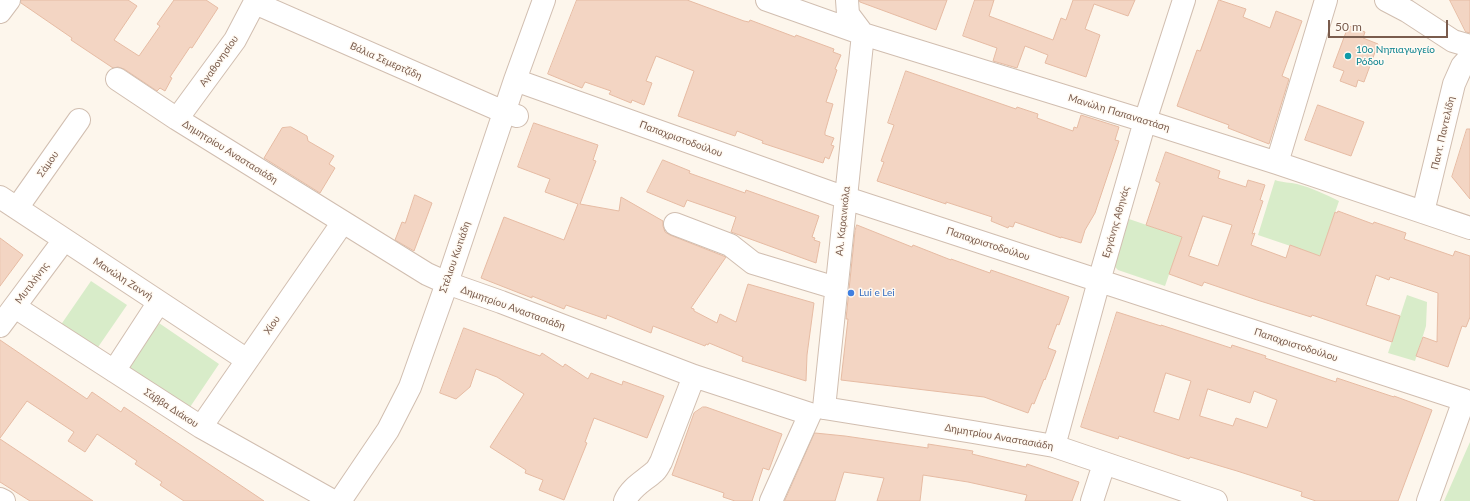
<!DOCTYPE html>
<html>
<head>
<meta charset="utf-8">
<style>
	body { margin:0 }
	#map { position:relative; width:1470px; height:501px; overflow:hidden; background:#fdf6ec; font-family:Lato,sans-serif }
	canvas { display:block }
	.scale { position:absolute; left:1328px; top:20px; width:120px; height:18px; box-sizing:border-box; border:2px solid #7a5c4d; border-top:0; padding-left:5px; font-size:12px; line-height:14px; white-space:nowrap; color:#7a5c4d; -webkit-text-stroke:3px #fffaf3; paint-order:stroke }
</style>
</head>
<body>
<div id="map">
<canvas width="1470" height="501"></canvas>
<div class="scale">50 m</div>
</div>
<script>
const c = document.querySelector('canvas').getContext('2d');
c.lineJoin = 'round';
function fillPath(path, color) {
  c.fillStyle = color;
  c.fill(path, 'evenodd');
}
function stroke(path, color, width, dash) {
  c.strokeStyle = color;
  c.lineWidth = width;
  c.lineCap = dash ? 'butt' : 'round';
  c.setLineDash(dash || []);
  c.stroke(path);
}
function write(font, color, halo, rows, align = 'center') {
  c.font = font + ' Lato,sans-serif';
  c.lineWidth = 3;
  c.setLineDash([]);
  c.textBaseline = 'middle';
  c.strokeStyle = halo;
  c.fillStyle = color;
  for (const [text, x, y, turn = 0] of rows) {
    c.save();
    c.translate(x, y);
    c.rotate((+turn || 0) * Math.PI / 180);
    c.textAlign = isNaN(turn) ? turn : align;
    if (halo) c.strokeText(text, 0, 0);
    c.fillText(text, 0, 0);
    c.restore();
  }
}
const green = new Path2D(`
	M1275,180c8,3 15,2 22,4 15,4 28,10 42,17l-19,55 -62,-21z
	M1129,219l53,18 -17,49 -47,-16 -4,-4v-5z
	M91,281l36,24 -33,48 -36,-24z
	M1407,295l20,7 -1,24 -11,35 -27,-8z
	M156,321l63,43 -35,52 -63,-42z
	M1470,442v59h-26z`);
const building = new Path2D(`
	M21,0h107l9,6 -23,34 25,16 21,-30 -3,-2 17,-24h32l12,8 -26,40 -2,-1 -20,30 2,1 -7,13 -5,-3 -3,3 -33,-22 -6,-2 -5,1 -42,-28 1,-2 -51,-35z
	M577,0h110l57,21 5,1 1,-2 45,17 1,-2 38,14 -1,3 8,3 -6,14 2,1 -11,32 7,2 -8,28v3l9,3 -3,7 3,1 -5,13 -4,-2 -2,6 -61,-20 1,-2 -26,-10 -2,5 -57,-20 16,-45 -38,-15 -10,25 6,2 -8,22 -12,-5 -1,3 -22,-9 2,-3 -26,-9 -3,6 -34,-14z
	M860,0h87l-11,30 -76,-28z
	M975,0h19l-5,16 64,24 8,-22 5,2 7,-20h62l-7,16 -34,-12 -9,25 15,6 -14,42 -41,-14 3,-8 -23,-9 -8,22 -24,-7 4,-13 -34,-12z
	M1219,0l27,9 -3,8 27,11 6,-17 26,10 -20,55 7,3 -20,65 -41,-16 1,-3 -52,-19 20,-56 3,1z
	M1450,0h20v33l-4,-1z
	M1349,26l16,6 -2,6 15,6 -14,38 -6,-2 -2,7 -16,-6 4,-10 -11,-4 13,-35h1z
	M906,71l110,38 1,-2 21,7 -1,4 36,13 1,-4 3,1 4,-13 38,12 -4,13 4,1 -24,72 -10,17 -4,13 -20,-6v1l-46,-16 -2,5 -4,-1 -1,2 -17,-7 1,-4 -46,-15v2l-69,-23 7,-19 -3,-1 13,-36 -6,-2z
	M1318,105l46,17 -13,34 -46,-16z
	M534,123l64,22 -5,15 3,1 -16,43 39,7 2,-14 42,24v5l2,6 5,3 56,22 -35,51 3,1v2l23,12 3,-9 16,8 12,-38 66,19 -7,52 -1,26 -64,-20 1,-4 -34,-14 -1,2 -2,-1 -1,2 -52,-20 -2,7 -44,-18 -1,4 -40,-14 -2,4 -32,-13v2l-51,-20 23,-61 60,23 14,-36 -33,-12 5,-13 -32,-12z
	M291,127l16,9 1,5 26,15 -5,8 6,4 -15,25 -56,-35 18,-30z
	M1467,129h3v70l-18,-22z
	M1166,152l54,19 -2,7 28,9 2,-7 17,5 -5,15 3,1 -11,33 3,-1 -4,12 35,13 4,-13 30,11 15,-44 2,1 1,-2 35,13 1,-2 32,11 -2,6 49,17 2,-5 15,5v61l-4,10 -4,-1 -14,41 -32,-11 7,-19 14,5 1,-49 -48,-16 -1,3 -13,-5 -10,30 34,11 -8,26 -80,-27 -1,2 -54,-17 -53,-18 -2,4 -33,-12 13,-37 -36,-12 14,-42 -4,-2zM1203,216l29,9 -14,41 -29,-10z
	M663,160l27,11 -1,2 56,20 1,-3 73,26 -7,21 3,1 -1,2 6,2 -4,21 -85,-31 5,-15 -49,-17 -3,7 -37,-15z
	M415,195l17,8 -18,48 -19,-11 7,-18 3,1z
	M857,225l55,22 1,-2 38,15v-1l39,14 1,-3 78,27 -10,28 -2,-1 -9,24 8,3 -11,29 -1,-1 -10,25 -2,-1 -4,10 -44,-16 -143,-17 7,-61h-2l9,-88z
	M0,238l23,17 -23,31z
	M1117,312l44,14v-1l70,23 1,-3 34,11 -1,2 71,24 1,-4 57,19v-1l38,14 -34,91h-82l-15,-5 1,-4 -65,-21 -47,-14 -1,2 -70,-23 -1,3 -37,-12zM1166,373l25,8 -12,39 -25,-8zM1208,389l42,14 4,-12 23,9 -10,28 -31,-10 -3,8 -33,-10z
	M464,328l76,28 2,-3 21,14 2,-3 23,15 3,-6 31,12 1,-4 41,15 -17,42 -53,-20 -9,24 2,1 -23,57 -25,-10 4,-10 -18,-7 1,-3 -36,-23 34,-53 -27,-17 -21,-8 -6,18 -14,12 -16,-6z
	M0,340l87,59 5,-7 29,20 3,-5 140,94h-80l-24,-16 2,-3 -27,-18 2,-3 -40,-27 -12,18 -17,-11 6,-9 -47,-31 -27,37z
	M703,407h3l76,27 -13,36 -6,-2 -11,33h-17l-12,-4 1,-4 -52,-18 22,-62z
	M815,433l30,3 83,12v-4l45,7 -1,3 54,13 1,-3 52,18 -7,19h-47l2,-6 -59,-13 -45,-7 -3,26h-43l7,-23 -40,-6 -9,29h-50z
	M0,439l93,62h-63l-30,-19z`);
const minor = new Path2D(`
	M767,0l96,34 282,87 132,42 193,65
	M847,0l1,14 15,20
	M1386,0l21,11 46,30 17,5
	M255,3l249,109 13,4
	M0,12l9,-12
	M117,79l60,40 250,155 20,9 54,19 193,74 116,38
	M515,80l331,118 618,202 -36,101
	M177,119l58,-79 21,-40
	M1277,163l49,-163
	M0,197l247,163
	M17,208l62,-88
	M1423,212l31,-128 8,-18 8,-9
	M675,224l55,21 23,18 83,25
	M15,307l186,120 132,74
	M0,326l64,-86
	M114,371l45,-69
	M824,408l149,24 81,14 162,55
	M824,408l39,-374
	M201,427l142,-205
	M1054,446l45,-165 46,-160 39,-121
	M0,499l4,2
	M340,501l48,-71 22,-43 37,-104 68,-203 29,-80
	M625,501c5,-13 19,-20 29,-29 3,-2 5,-7 7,-10l33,-86
	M771,501l39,-87
	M1092,501l12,-37`);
const markers = [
	[1348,56,4,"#0f9aa8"],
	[851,293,4,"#3f7fe0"]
];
const cultureNames = [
	["10ο Νηπιαγωγείο",1356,50],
	["Ρόδου",1356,62]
];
const streetNames = [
	["Αγαθονησίου",219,61,-55],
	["Βάλια Σεμερτζίδη",386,61,24],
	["Μανώλη Παπαναστάση",1119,113,17],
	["Παντ. Παντελίδη",1443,133,-77],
	["Παπαχριστοδούλου",681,139,20],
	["Δημητρίου Αναστασιάδη",230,152,32],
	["Σάμου",48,164,-55],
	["Αλ. Καρανικόλα",843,221,-84],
	["Εργάνης Αθηνάς",1116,222,-74],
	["Παπαχριστοδούλου",988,244,18],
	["Στέλιου Κωτιάδη",455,257,-71],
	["Μανώλη Ζαννή",123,279,33],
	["Μυτιλήνης",32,283,-53],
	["Δημητρίου Αναστασιάδη",513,308,20],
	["Χίου",272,325,-55],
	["Παπαχριστοδούλου",1296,345,18],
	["Σάββα Διάκου",171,408,33],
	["Δημητρίου Αναστασιάδη",999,437,10]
];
const shopNames = [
	["Lui e Lei",859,293]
];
fillPath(green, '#d8ecc9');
fillPath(building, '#f3d5c3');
stroke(building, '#e6bba3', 1);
stroke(minor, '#d1beb0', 24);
stroke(minor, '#fff', 22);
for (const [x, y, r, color] of markers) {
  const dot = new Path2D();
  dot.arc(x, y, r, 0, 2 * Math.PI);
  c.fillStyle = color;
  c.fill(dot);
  stroke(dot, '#fffaf3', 1.5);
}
write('10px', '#0d838f', '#fffaf3', cultureNames, 'left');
write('10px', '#7a5c4d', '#fffaf3', streetNames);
write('10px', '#366cbe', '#fffaf3', shopNames, 'left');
</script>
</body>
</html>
